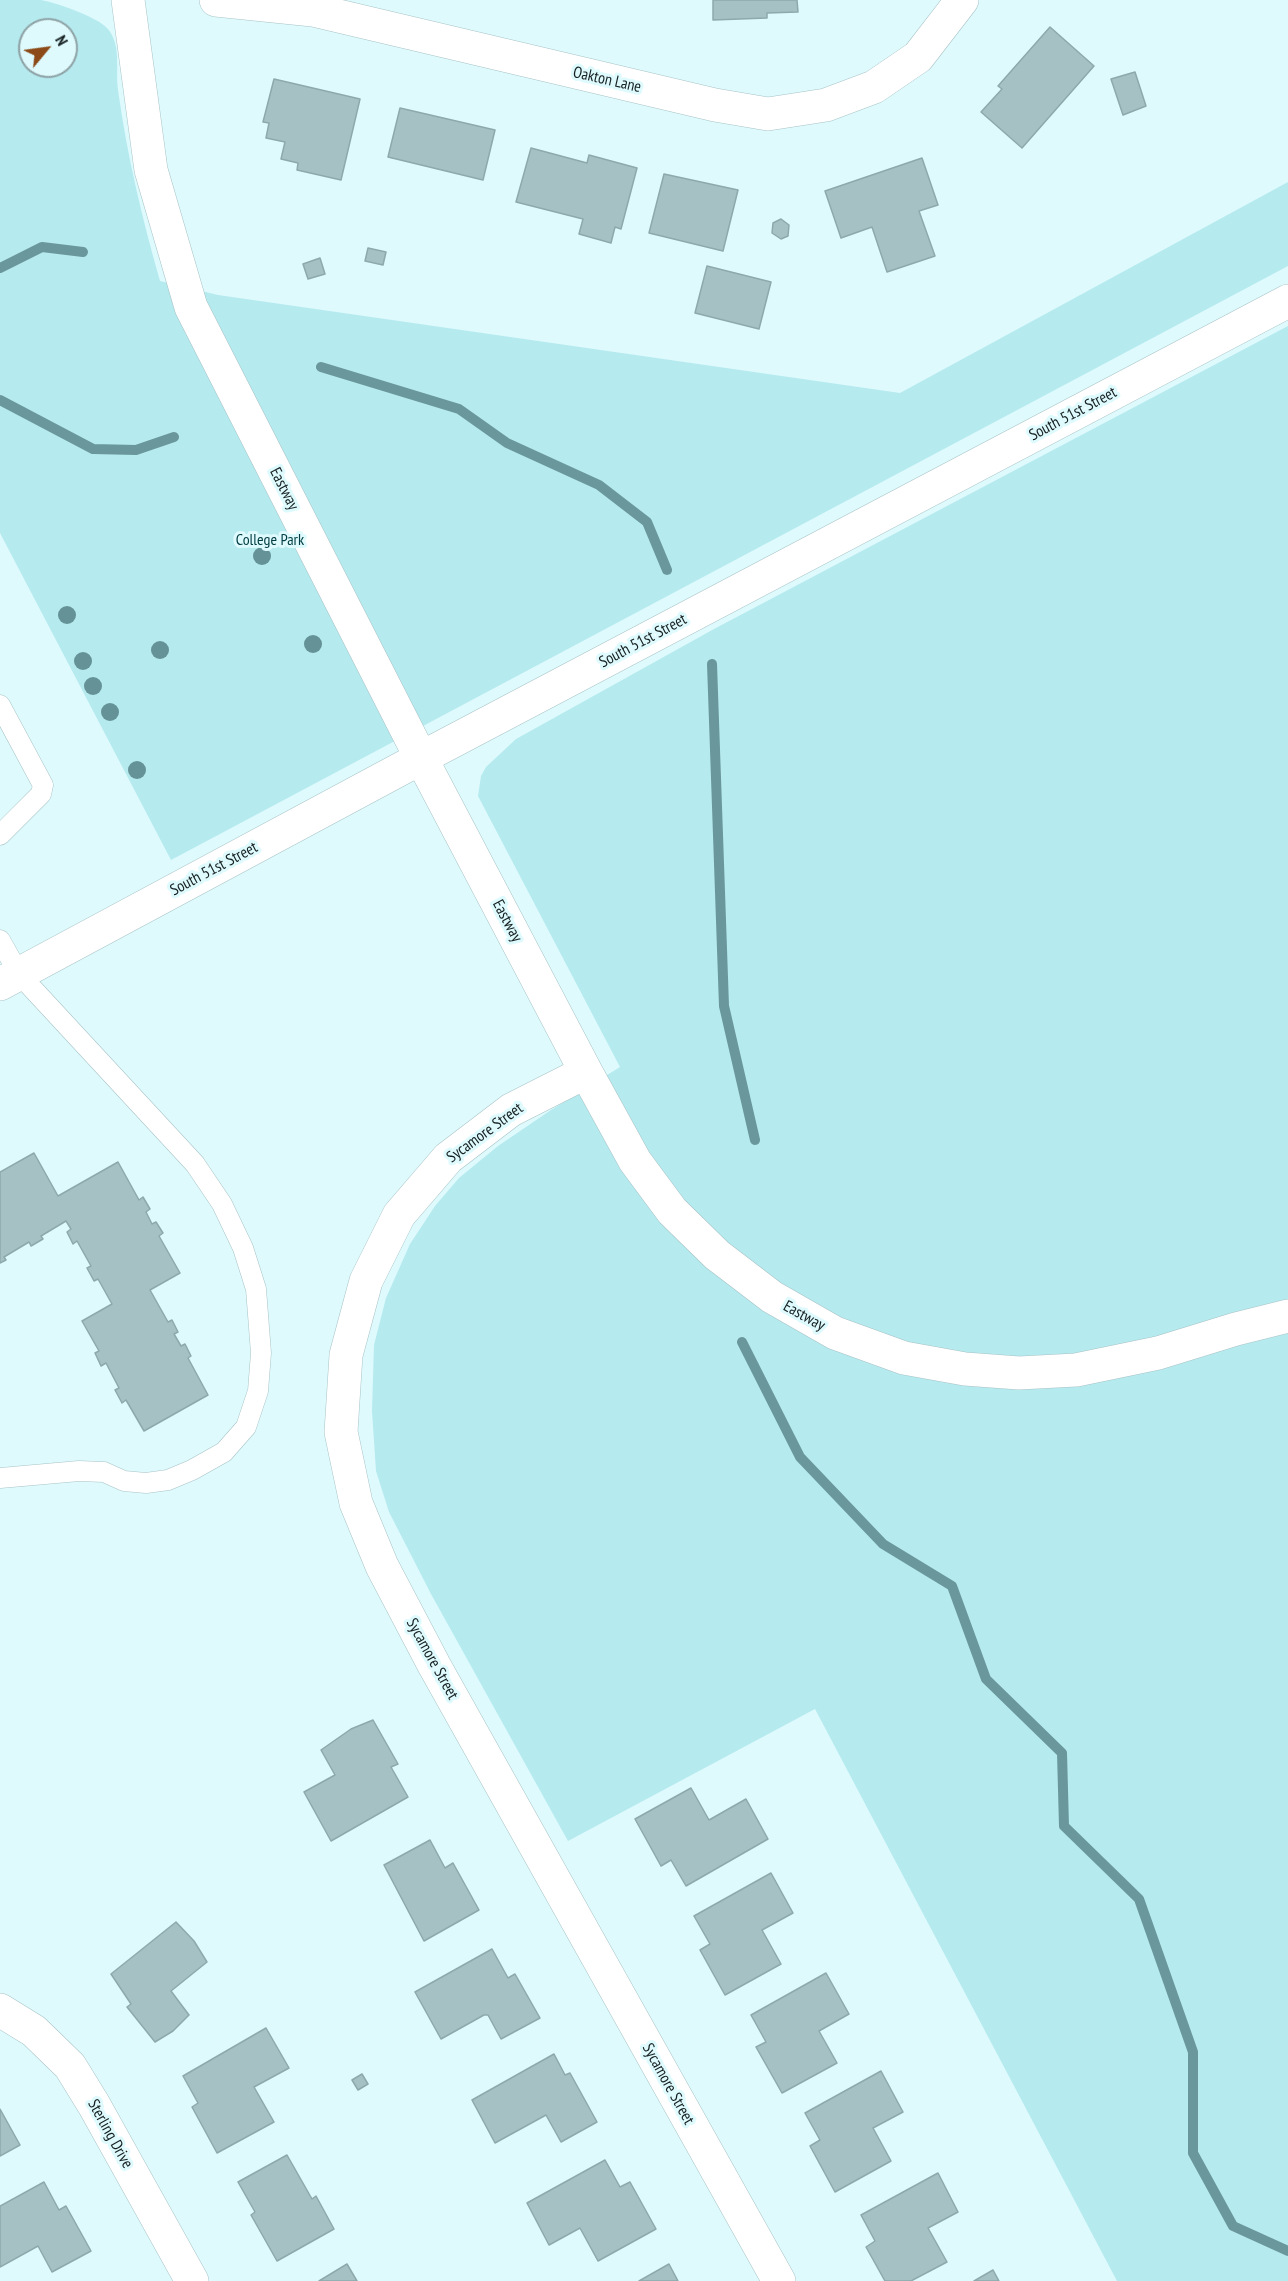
<!DOCTYPE html>
<html>
<head>
<meta charset="utf-8">
<style>
	body { margin:0 }
	#map { position:relative; width:1288px; height:2281px; overflow:hidden; background:#defafd; font-family:"PT Sans Narrow",sans-serif }
	canvas { display:block }
	.north { position:absolute; left:18px; top:18px; width:60px; height:60px; box-sizing:border-box; background:#defafd; border:2px solid #8ea2a5; border-radius:50%; rotate:61deg; font-size:16px; font-weight:700; line-height:24px; text-align:center; color:#151f20 }
	.north::after { content:''; display:block; margin:auto; width:21px; height:27px; background:#8b4a17; clip-path:polygon(50% 0,100% 100%,50% 72%,0 100%) }
</style>
</head>
<body>
<div id="map">
<canvas width="1288" height="2281"></canvas>
<div class="north">N</div>
</div>
<script>
const c = document.querySelector('canvas').getContext('2d');
c.lineJoin = 'round';
function fillPath(path, color) {
  c.fillStyle = color;
  c.fill(path, 'evenodd');
}
function stroke(path, color, width, dash) {
  c.strokeStyle = color;
  c.lineWidth = width;
  c.lineCap = dash ? 'butt' : 'round';
  c.setLineDash(dash || []);
  c.stroke(path);
}
function write(font, color, halo, rows, align = 'center') {
  c.font = font + ' "PT Sans Narrow",sans-serif';
  c.lineWidth = 6;
  c.setLineDash([]);
  c.textBaseline = 'middle';
  c.strokeStyle = halo;
  c.fillStyle = color;
  for (const [text, x, y, turn = 0] of rows) {
    c.save();
    c.translate(x, y);
    c.rotate((+turn || 0) * Math.PI / 180);
    c.textAlign = isNaN(turn) ? turn : align;
    if (halo) c.strokeText(text, 0, 0);
    c.fillText(text, 0, 0);
    c.restore();
  }
}
const green = new Path2D(`
	M0,0c13,0 28,0 41,0 16,3 56,17 66,28 15,16 8,42 11,62 9,65 24,128 42,191l58,14 682,98 388,-211v84l-1117,594 -171,-327zM30,30h36v36h-36z
	M1288,326v1955h-171l-302,-572 -247,132 -137,-247 -42,-82 -13,-41 -4,-60 2,-66 12,-47 24,-54 25,-38 24,-28 39,-32 53,-36 69,-43 -142,-271 3,-20 5,-9 30,-28 198,-110z`);
const stream = new Path2D(`
	M0,268l42,-21 41,5
	M321,367l138,42 48,34 92,42 48,37 20,48
	M0,400l93,49 43,1 38,-13
	M712,664l12,342 31,134
	M742,1342l58,115 83,87 69,42 34,93 76,74 2,73 75,73 54,153v101l40,73 55,25`);
const building = new Path2D(`
	M713,0h84l1,12 -31,1v5l-54,2z
	M1050,27l44,39 -72,82 -41,-36 21,-23 -4,-3z
	M1135,72l11,34 -23,9 -12,-36z
	M274,79l86,20 -19,81 -44,-10 1,-7 -17,-4 4,-17 -19,-4 3,-15 -6,-1z
	M400,108l95,22 -12,50 -95,-23z
	M531,148l56,15 2,-8 48,13 -16,61 -6,-2 -4,16 -32,-9 4,-15 -67,-17z
	M922,158l16,47 -19,6 16,45 -48,16 -15,-45 -31,11 -16,-47z
	M664,174l74,16 -15,61 -74,-18z
	M781,219l8,6 -1,11 -7,3 -9,-6 1,-10z
	M368,248l18,4 -3,13 -18,-4z
	M320,258l5,16 -17,5 -5,-15z
	M707,266l64,16 -12,47 -64,-16z
	M34,1153l24,43 60,-34 21,38 4,-3 7,12 -4,3 6,12 4,-2 7,11 -4,3 21,37 -30,17 18,32 4,-2 6,12 -4,2 7,12 4,-2 6,12 -3,2 20,37 -64,36 -18,-31 -4,3 -7,-13 4,-2 -13,-25 -5,3 -6,-13 4,-2 -17,-30 30,-17 -14,-25 -4,2 -7,-13 4,-2 -14,-25 -4,3 -6,-12 4,-3 -5,-8 -25,15 2,3 -12,7 -2,-4 -25,15 2,3 -6,3v-91z
	M373,1720l25,44 -7,3 17,30 -77,44 -27,-49 31,-17 -14,-25 30,-21z
	M691,1788l18,32 37,-21 22,40 -82,47 -15,-26 -10,6 -26,-47z
	M430,1840l15,28 8,-5 26,47 -55,31 -40,-76z
	M771,1873l22,40 -31,17 19,34 -56,31 -25,-45 10,-6 -16,-28z
	M176,1922l18,19 13,21 -36,29 18,24 -16,16 -18,11 -28,-35 4,-3 -20,-30z
	M492,1949l16,29 7,-4 25,44 -39,21 -13,-24h-4l-43,24 -26,-47z
	M826,1973l23,41 -30,17 18,32 -55,30 -26,-46 10,-5 -15,-27z
	M266,2028l23,40 -35,19 20,35 -57,31 -25,-46 6,-4 -15,-27z
	M554,2054l11,21 5,-2 27,49 -36,20 -15,-27 -51,28 -23,-43z
	M881,2071l22,41 -30,16 18,33 -56,31 -25,-46 10,-6 -15,-27z
	M362,2074l6,10 -10,6 -6,-10z
	M0,2109l20,36 -20,11z
	M287,2155l25,44 4,-3 18,33 -57,32 -26,-46 4,-3 -17,-30z
	M605,2160l15,27 10,-5 26,47 -58,32 -18,-33 -31,17 -22,-42z
	M938,2173l20,39 -30,16 19,34 -36,19h-26l-19,-34 9,-6 -14,-26z
	M44,2182l15,28 7,-4 25,45 -39,21 -14,-26 -38,21v-61z
	M347,2264l10,17h-38z
	M669,2264l9,17h-39z
	M993,2270l6,11h-25z`);
const service = new Path2D(`
	M0,705l43,80 -2,9 -41,41
	M0,940l19,34 176,190 27,40 21,44 13,41 5,64 -3,38 -12,36 -22,25 -32,18 -24,10 -22,3 -22,-2 -20,-9 -25,-1 -79,7`);
const minor = new Path2D(`
	M128,0l23,170 40,137 230,451 165,314 49,89 37,50 45,44 55,42 63,36 69,25 61,11 54,4 57,-3 82,-17 78,-24 52,-13
	M216,0l97,10 402,95 53,9 58,-9 48,-18 44,-30 44,-57
	M586,1072l-75,38 -63,48 -49,57 -33,66 -20,74 -5,77 15,71 26,63 52,99 345,616
	M0,2010l34,21 36,35 24,39 98,176`);
const tertiary = new Path2D(`
	M0,984l421,-226 867,-457`);
const trees = [
	[262,556],
	[67,615],
	[313,644],
	[160,650],
	[83,661],
	[93,686],
	[110,712],
	[137,770]
];
const streetNames = [
	["Oakton Lane",607,80,13],
	["South 51st Street",1073,414,-28],
	["Eastway",284,489,63],
	["South 51st Street",643,641,-28],
	["South 51st Street",214,869,-28],
	["Eastway",507,921,62],
	["Sycamore Street",485,1133,-36],
	["Eastway",804,1316,29],
	["Sycamore Street",432,1659,61],
	["Sycamore Street",668,2084,61],
	["Sterling Drive",110,2134,61]
];
const parkNames = [
	["College Park",270,540]
];
fillPath(green, '#b5eaef');
stroke(stream, '#6a979b', 10);
fillPath(building, '#a6c1c4');
stroke(building, '#8ea9ab', 1.5);
stroke(service, '#a8c3c6', 21);
stroke(minor, '#a8c3c6', 34);
stroke(tertiary, '#a8c3c6', 34);
stroke(service, '#fff', 20);
stroke(minor, '#fff', 33);
stroke(tertiary, '#fff', 33);
c.fillStyle = '#649296';
for (const [x, y] of trees) {
  c.beginPath();
  c.arc(x, y, 9, 0, 2 * Math.PI);
  c.fill();
}
write('16px', '#151f20', '#defafd', streetNames);
write('16px', '#003c41', '#defafd', parkNames);
</script>
</body>
</html>
